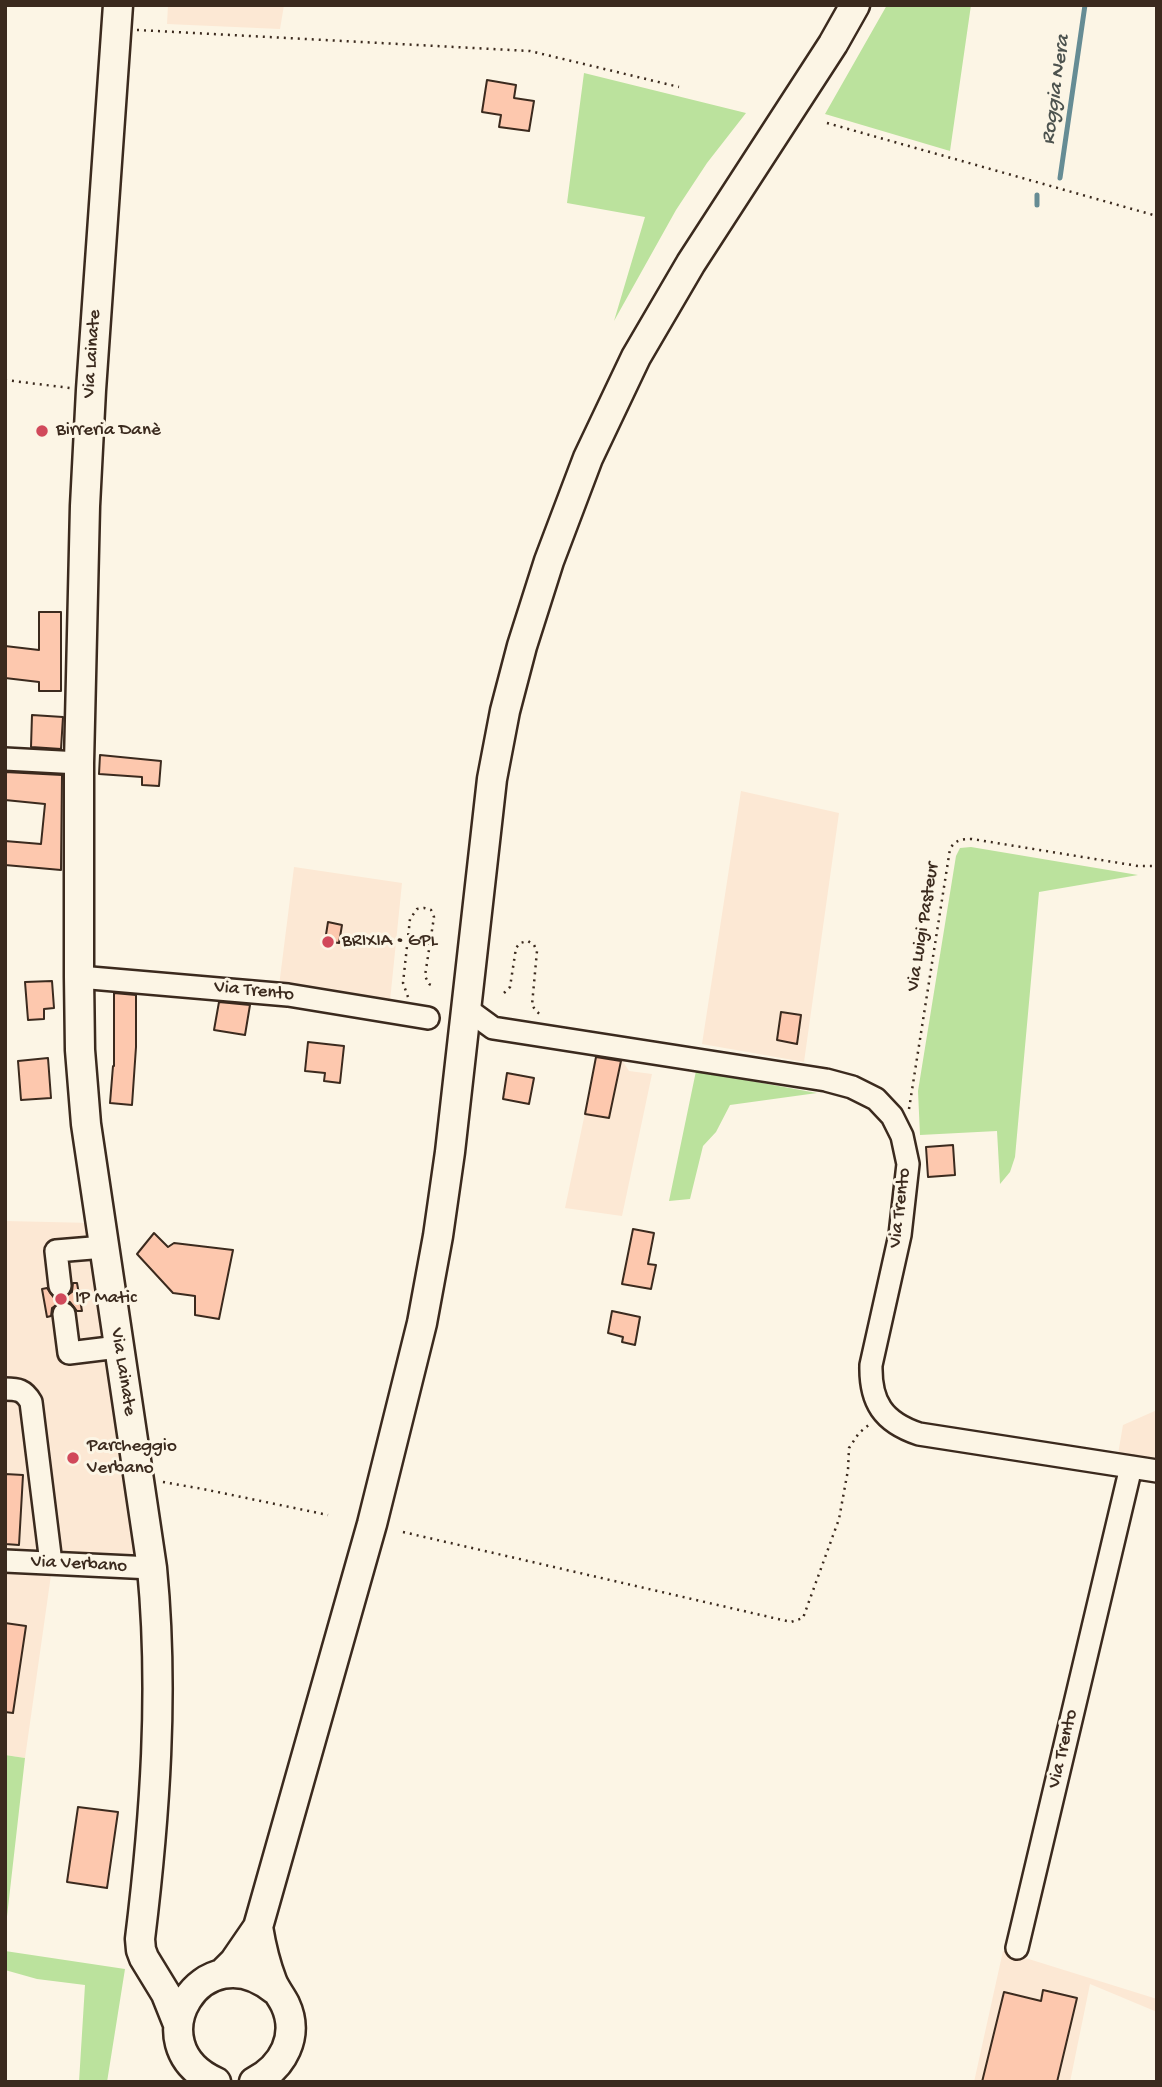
<!DOCTYPE html>
<html>
<head>
<meta charset="utf-8">
<style>
	body { margin:0 }
	#map { position:relative; width:1162px; height:2087px; overflow:hidden; background:#fcf5e5; font-family:"Gochi Hand",sans-serif }
	canvas { display:block }
	.frame { position:absolute; inset:0; border:7px solid #3b2a1e; pointer-events:none }
</style>
</head>
<body>
<div id="map">
<canvas width="1162" height="2087"></canvas>
<div class="frame"></div>
</div>
<script>
const c = document.querySelector('canvas').getContext('2d');
c.lineJoin = 'round';
function fillPath(path, color) {
  c.fillStyle = color;
  c.fill(path, 'evenodd');
}
function stroke(path, color, width, dash) {
  c.strokeStyle = color;
  c.lineWidth = width;
  c.lineCap = dash ? 'butt' : 'round';
  c.setLineDash(dash || []);
  c.stroke(path);
}
function write(font, color, halo, rows, align = 'center') {
  c.font = font + ' "Gochi Hand",sans-serif';
  c.lineWidth = 6;
  c.setLineDash([]);
  c.textBaseline = 'middle';
  c.strokeStyle = halo;
  c.fillStyle = color;
  for (const [text, x, y, turn = 0] of rows) {
    c.save();
    c.translate(x, y);
    c.rotate((+turn || 0) * Math.PI / 180);
    c.textAlign = isNaN(turn) ? turn : align;
    if (halo) c.strokeText(text, 0, 0);
    c.fillText(text, 0, 0);
    c.restore();
  }
}
const built = new Path2D(`
	M168,5h116l-4,24 -113,-5z
	M741,791l98,22 -35,249 -102,-18z
	M294,867l108,16 -12,118 -111,-15z
	M597,1056l25,4 7,11 23,3 -30,142 -57,-8z
	M5,1221l88,2 49,354 -91,-2 -26,183 -20,-3z
	M1157,1410v50l-39,-6 5,-29z
	M1003,1951l154,48v13l-67,-28 -20,98h-96z`);
const green = new Path2D(`
	M887,5h84l-21,146 -125,-37z
	M584,73l162,40 -39,50 -31,47 -62,111 31,-104 -78,-14z
	M971,847l167,28 -99,17 -24,265 -5,15 -10,12 -3,-53 -77,4 -2,-44 38,-235 4,-8z
	M696,1071l121,22 -87,12 -14,27 -13,14 -13,53 -21,2z
	M5,1755l20,3 -20,176z
	M5,1951l120,18 -18,113h-28l6,-97 -48,-6 -32,-9z`);
const stream = new Path2D(`
	M1060,178l25,-173
	M1037,205v-10`);
const building = new Path2D(`
	M487,80l29,5 -2,13 20,3 -5,30 -30,-4 2,-12 -19,-3z
	M39,612h22v79h-22v-9l-34,-4v-32l34,4z
	M32,715l31,2 -2,32 -30,-2z
	M100,755l61,6 -2,25 -17,-1v-8l-43,-3z
	M5,772l57,3 -1,95 -56,-5v-24l36,3 4,-40 -40,-4z
	M328,922l14,3 -3,18 -14,-2z
	M52,981l2,27 -10,1v10l-16,1 -3,-38z
	M114,993l22,2v52l-4,58 -22,-2 3,-37h1z
	M219,1002l31,3 -5,30 -31,-5z
	M781,1012l20,3 -4,29 -20,-4z
	M308,1042l36,4 -4,37 -16,-2 1,-8 -20,-2z
	M596,1057l25,4 -12,57 -24,-4z
	M48,1058l3,40 -30,2 -3,-39z
	M507,1073l27,5 -5,26 -26,-5z
	M953,1145l2,30 -27,2 -2,-30z
	M633,1229l21,4 -6,31 8,1 -5,24 -29,-5z
	M154,1233l14,14 6,-4 59,7 -14,69 -24,-4v-19l-22,-3 -36,-39z
	M73,1283h4l5,28h-5l-7,-9 -8,-1 -10,7 -1,8 -4,1 -5,-28 5,-1 7,10 8,1 10,-7z
	M612,1311l28,6 -5,28 -13,-3 1,-5 -15,-4z
	M5,1474l18,1 -4,70 -14,-1z
	M5,1623l21,3 -13,87 -8,-1z
	M78,1807l40,5 -11,76 -40,-6z
	M1043,1990l34,8 -20,84h-75l22,-90 37,9z`);
const path = new Path2D(`
	M137,30l393,21 149,36
	M827,123l330,93
	M5,380l65,8
	M504,993l6,-6 6,-39 4,-5 8,-2 6,4 3,6 -5,54 4,6 6,5
	M408,997l-5,-14 7,-64 7,-10 7,-1 7,2 3,7 -9,59 4,8 6,3
	M909,1109l41,-260c5,-9 11,-10 22,-10l166,27h19
	M163,1482l40,7 125,26
	M403,1532l388,90 12,-4 36,-99 9,-49 1,-22 10,-15 12,-10`);
const minor = new Path2D(`
	M5,759l74,4
	M79,977l209,18 140,23
	M467,1009l26,19 333,52 26,7 24,12 16,17 10,20 6,28 -8,71 -29,130c-1,37 12,57 48,69l238,37
	M60,1286l-4,-35 48,-4
	M64,1314l5,39 49,-6
	M5,1389c13,0 19,1 26,13l20,161
	M5,1561l147,7
	M1017,1948l114,-481`);
const major = new Path2D(`
	M118,5l-27,385 -6,116 -6,257v214l1,73 6,74 66,444c12,123 3,249 -12,371l1,11 3,8 22,36 12,30
	M222,1974l12,-12 24,-35 114,-403 50,-201 16,-87 12,-84 42,-373 13,-68 17,-65 27,-85 39,-103 48,-101 55,-94 142,-219 22,-39
	M216,2082c-83,-37 -14,-152 59,-92
	M254,2082c29,-15 46,-46 31,-78 -4,-8 -10,-15 -13,-23 -7,-18 -11,-36 -14,-54`);
const markers = [
	[42,431,7,"#d1495b"],
	[328,942,7,"#d1495b"],
	[61,1299,7,"#d1495b"],
	[73,1458,7,"#d1495b"]
];
const streetNames = [
	["Via Lainate",93,354,-86],
	["Via Luigi Pasteur",924,927,-81],
	["Via Trento",254,992,6],
	["Via Trento",901,1208,-83],
	["Via Lainate",122,1372,81],
	["Via Verbano",79,1565,3],
	["Via Trento",1064,1749,-77]
];
const poiNames = [
	["Birreria Danè",56,431],
	["BRIXIA • GPL",342,942],
	["IP Matic",75,1299],
	["Parcheggio",87,1447],
	["Verbano",87,1469]
];
const waterNames = [
	["Roggia Nera",1057,90,-82]
];
fillPath(built, '#fce8d4');
fillPath(green, '#bbe29d');
stroke(stream, '#668c94', 5);
fillPath(building, '#fdc8ae');
stroke(building, '#3b2a1e', 2);
stroke(minor, '#3b2a1e', 26);
stroke(major, '#3b2a1e', 33);
stroke(path, '#3b2a1e', 2.5, [2, 5]);
stroke(minor, '#fcf5e5', 21);
stroke(major, '#fcf5e5', 28);
for (const [x, y, r, color] of markers) {
  const dot = new Path2D();
  dot.arc(x, y, r, 0, 2 * Math.PI);
  c.fillStyle = color;
  c.fill(dot);
  stroke(dot, '#fcf5e5', 2.5);
}
write('19px', '#3b2a1e', '#fcf5e5', streetNames);
write('19px', '#3b2a1e', '#fcf5e5', poiNames, 'left');
write('italic 21px', '#4d534f', '#fcf5e5', waterNames);
</script>
</body>
</html>
